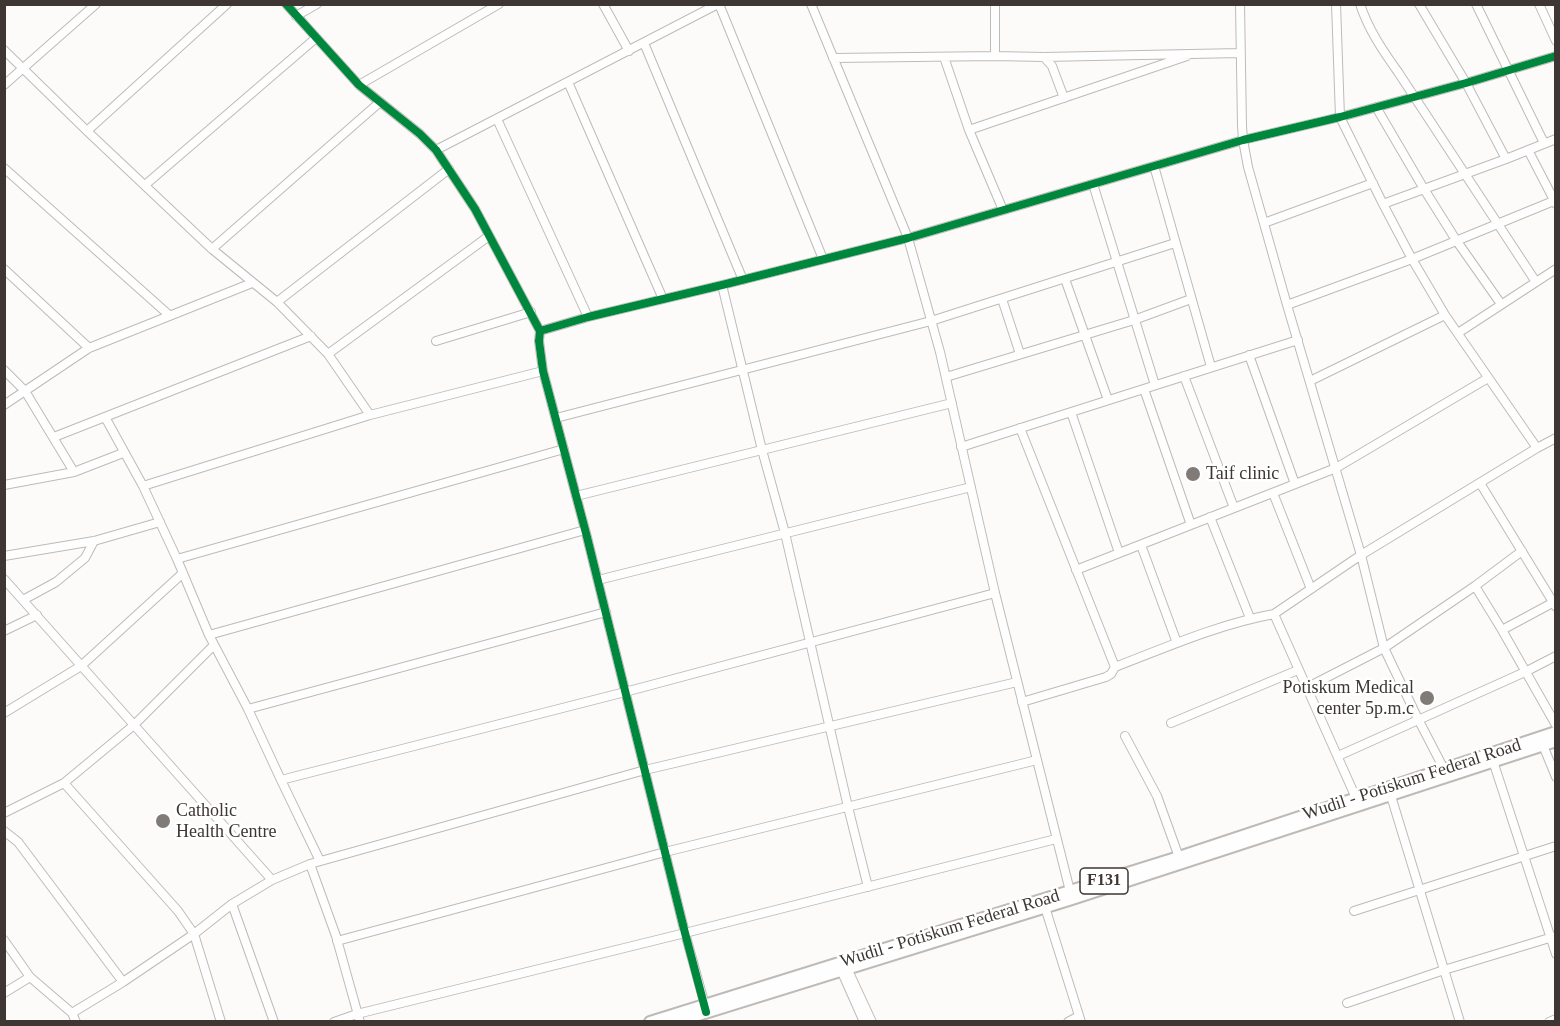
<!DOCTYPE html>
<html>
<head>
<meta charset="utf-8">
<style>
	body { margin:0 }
	#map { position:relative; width:1560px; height:1026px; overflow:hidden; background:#fdfbf9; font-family:Georgia,serif }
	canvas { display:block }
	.frame { position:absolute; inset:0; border:6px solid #3e3633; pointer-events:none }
</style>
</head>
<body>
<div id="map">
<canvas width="1560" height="1026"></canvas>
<div class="frame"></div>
</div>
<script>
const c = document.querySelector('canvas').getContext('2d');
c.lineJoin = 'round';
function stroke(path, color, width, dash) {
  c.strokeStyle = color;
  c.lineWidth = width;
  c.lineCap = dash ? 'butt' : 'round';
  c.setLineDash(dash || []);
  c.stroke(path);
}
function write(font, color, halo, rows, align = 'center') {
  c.font = font + ' Georgia,serif';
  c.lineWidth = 5;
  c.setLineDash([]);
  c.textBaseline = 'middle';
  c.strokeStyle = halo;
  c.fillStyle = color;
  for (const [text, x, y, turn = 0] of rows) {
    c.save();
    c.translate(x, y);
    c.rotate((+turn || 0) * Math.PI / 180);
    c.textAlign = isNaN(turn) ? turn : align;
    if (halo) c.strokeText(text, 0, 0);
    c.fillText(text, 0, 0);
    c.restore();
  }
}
const minor = new Path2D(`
	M286,4l73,81 61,49 16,16 39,59 65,122 -1,10 4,30 44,166 98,396 21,76
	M603,4l26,47
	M719,4l104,255
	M811,4l97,234 32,114 55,241 75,298
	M1240,4l2,122 1,14 5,27 39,138 74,250 23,93 34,71 26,50
	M1336,4l4,113 43,87 29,55 33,56 92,133
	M1360,4c8,25 23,47 38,68l138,210
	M1419,4l47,79 40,76
	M1476,4l68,139
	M1539,4l17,37
	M296,16l21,-12
	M644,43l99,237
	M4,50l83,81 125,118 65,53 51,52 42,61
	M995,56v-52
	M944,57l25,73 34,80
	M1044,57l8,9 12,32
	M833,58l162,-2 49,1 196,-4
	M568,82l95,217
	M4,85l92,-81
	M359,85l140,-81
	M1376,107l48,82 32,51 45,64
	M497,119l91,198
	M969,130l218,-74
	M87,131l140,-127
	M436,150l282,-146
	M1528,150l28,54
	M1154,166l57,201
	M4,168l165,147
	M1093,184l62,201
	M145,185l171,-147
	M1383,204l123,-45 50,-20
	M1264,223l109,-40
	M212,249l168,-147
	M4,269l85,79
	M1065,279l43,121
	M722,285l40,165 23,83 63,274 20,80
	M1002,299l18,55
	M277,302l172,-133
	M1287,305l125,-46 144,-59
	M540,331l48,-14 134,-32 186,-47 335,-98 97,-23 126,-34 90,-27
	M1458,333l98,-64
	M436,341l95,-29
	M328,354l161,-118
	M1249,355l46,129
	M4,370l21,21 49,81
	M1184,376l50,132
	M946,377l188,-57 57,-21
	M1310,381l135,-66
	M1144,389l47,136
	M4,405l85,-57 163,-65
	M1071,412l48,141
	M105,417l38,69 34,73 32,76 39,74 33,71 39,81
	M556,418l375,-97 244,-78
	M1020,428l95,239
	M54,437l257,-101
	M961,447l337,-107
	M1480,483l76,124
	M4,485l70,-13 49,-19
	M143,486l227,-71 173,-44
	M1273,493l38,96
	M576,496l376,-93
	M1210,517l40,101
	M1141,545l36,98
	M4,556l90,-15 66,-19
	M177,559l387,-110
	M1076,570l260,-102 152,-90
	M4,579l268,301
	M598,580l373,-93
	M1475,586l27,44 54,95
	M23,600l33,-18 29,-24 9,-17
	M1502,630l54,-29
	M4,631l33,-16
	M209,635l376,-105
	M1306,688l78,-40 91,-62 47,-35
	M1022,702l84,-25 5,-3 4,-7c52,-20 104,-43 159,-53
	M248,709l358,-97
	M4,713l77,-47 102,-93
	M1171,723l127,-53
	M1125,736l32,60 23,64
	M1542,743l14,34
	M1338,756l187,-84 31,-16
	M1493,761l63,193
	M281,780l344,-88 370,-99
	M64,783l114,128 16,23 27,88
	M1391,796l69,226
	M1356,798l-82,-184 87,-59 176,-107 19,-10
	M4,813l60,-30 70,-58 80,-80
	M4,831l14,11 105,140
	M310,864l26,72 24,86
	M232,904l42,118
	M1044,904l37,118
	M1354,911l202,-65
	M4,940l26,37 42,36 4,9
	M337,941l328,-89 372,-92
	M846,966l26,56
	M840,968l24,54
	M4,993l26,-16
	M1347,1003l97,-33 112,-34
	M72,1013l51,-31 71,-48 38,-30 40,-24 38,-16 335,-94 372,-88
	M334,1022l23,-8 328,-81 371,-94
	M1068,1022l11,-6
	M1549,1022l7,-3`);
const major = new Path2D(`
	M650,1022l529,-165 377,-125
	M676,1022l396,-123 484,-158`);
const cycleway = new Path2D(`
	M286,4l73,81 61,49 16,16 39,59 65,122 -1,10 4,30 44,166 98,396 21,79
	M540,331l48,-14 134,-32 186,-47 335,-98 97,-23 126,-34 90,-27`);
const markers = [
	[1193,474,8,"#817b78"],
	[1427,698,8,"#817b78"],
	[163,821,8,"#817b78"]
];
const shields = [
	[1104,881,48]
];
const shieldNames = [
	["F131",1104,881]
];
const poiNames = [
	["Taif clinic",1206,474],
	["Potiskum Medical",1414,688,"right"],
	["center 5p.m.c",1414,709,"right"],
	["Catholic",176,811],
	["Health Centre",176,832]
];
const streetNames = [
	["Wudil - Potiskum Federal Road",1412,780,-18],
	["Wudil - Potiskum Federal Road",950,929,-17]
];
stroke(minor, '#bebab7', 10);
stroke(major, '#bebab7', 14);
stroke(minor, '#fffefe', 8);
stroke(major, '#fffefe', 10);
stroke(cycleway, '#00873e', 8);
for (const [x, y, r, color] of markers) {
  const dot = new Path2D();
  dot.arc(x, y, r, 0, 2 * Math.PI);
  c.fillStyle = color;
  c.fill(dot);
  stroke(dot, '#fff', 2);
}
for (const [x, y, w] of shields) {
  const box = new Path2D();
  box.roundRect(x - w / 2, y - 13, w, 26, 4.5);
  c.fillStyle = '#fff';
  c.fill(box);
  stroke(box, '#3e3633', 1.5);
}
write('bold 16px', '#3e3633', null, shieldNames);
write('18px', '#3e3633', '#fff', poiNames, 'left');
write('18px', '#3e3633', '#fff', streetNames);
</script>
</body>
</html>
